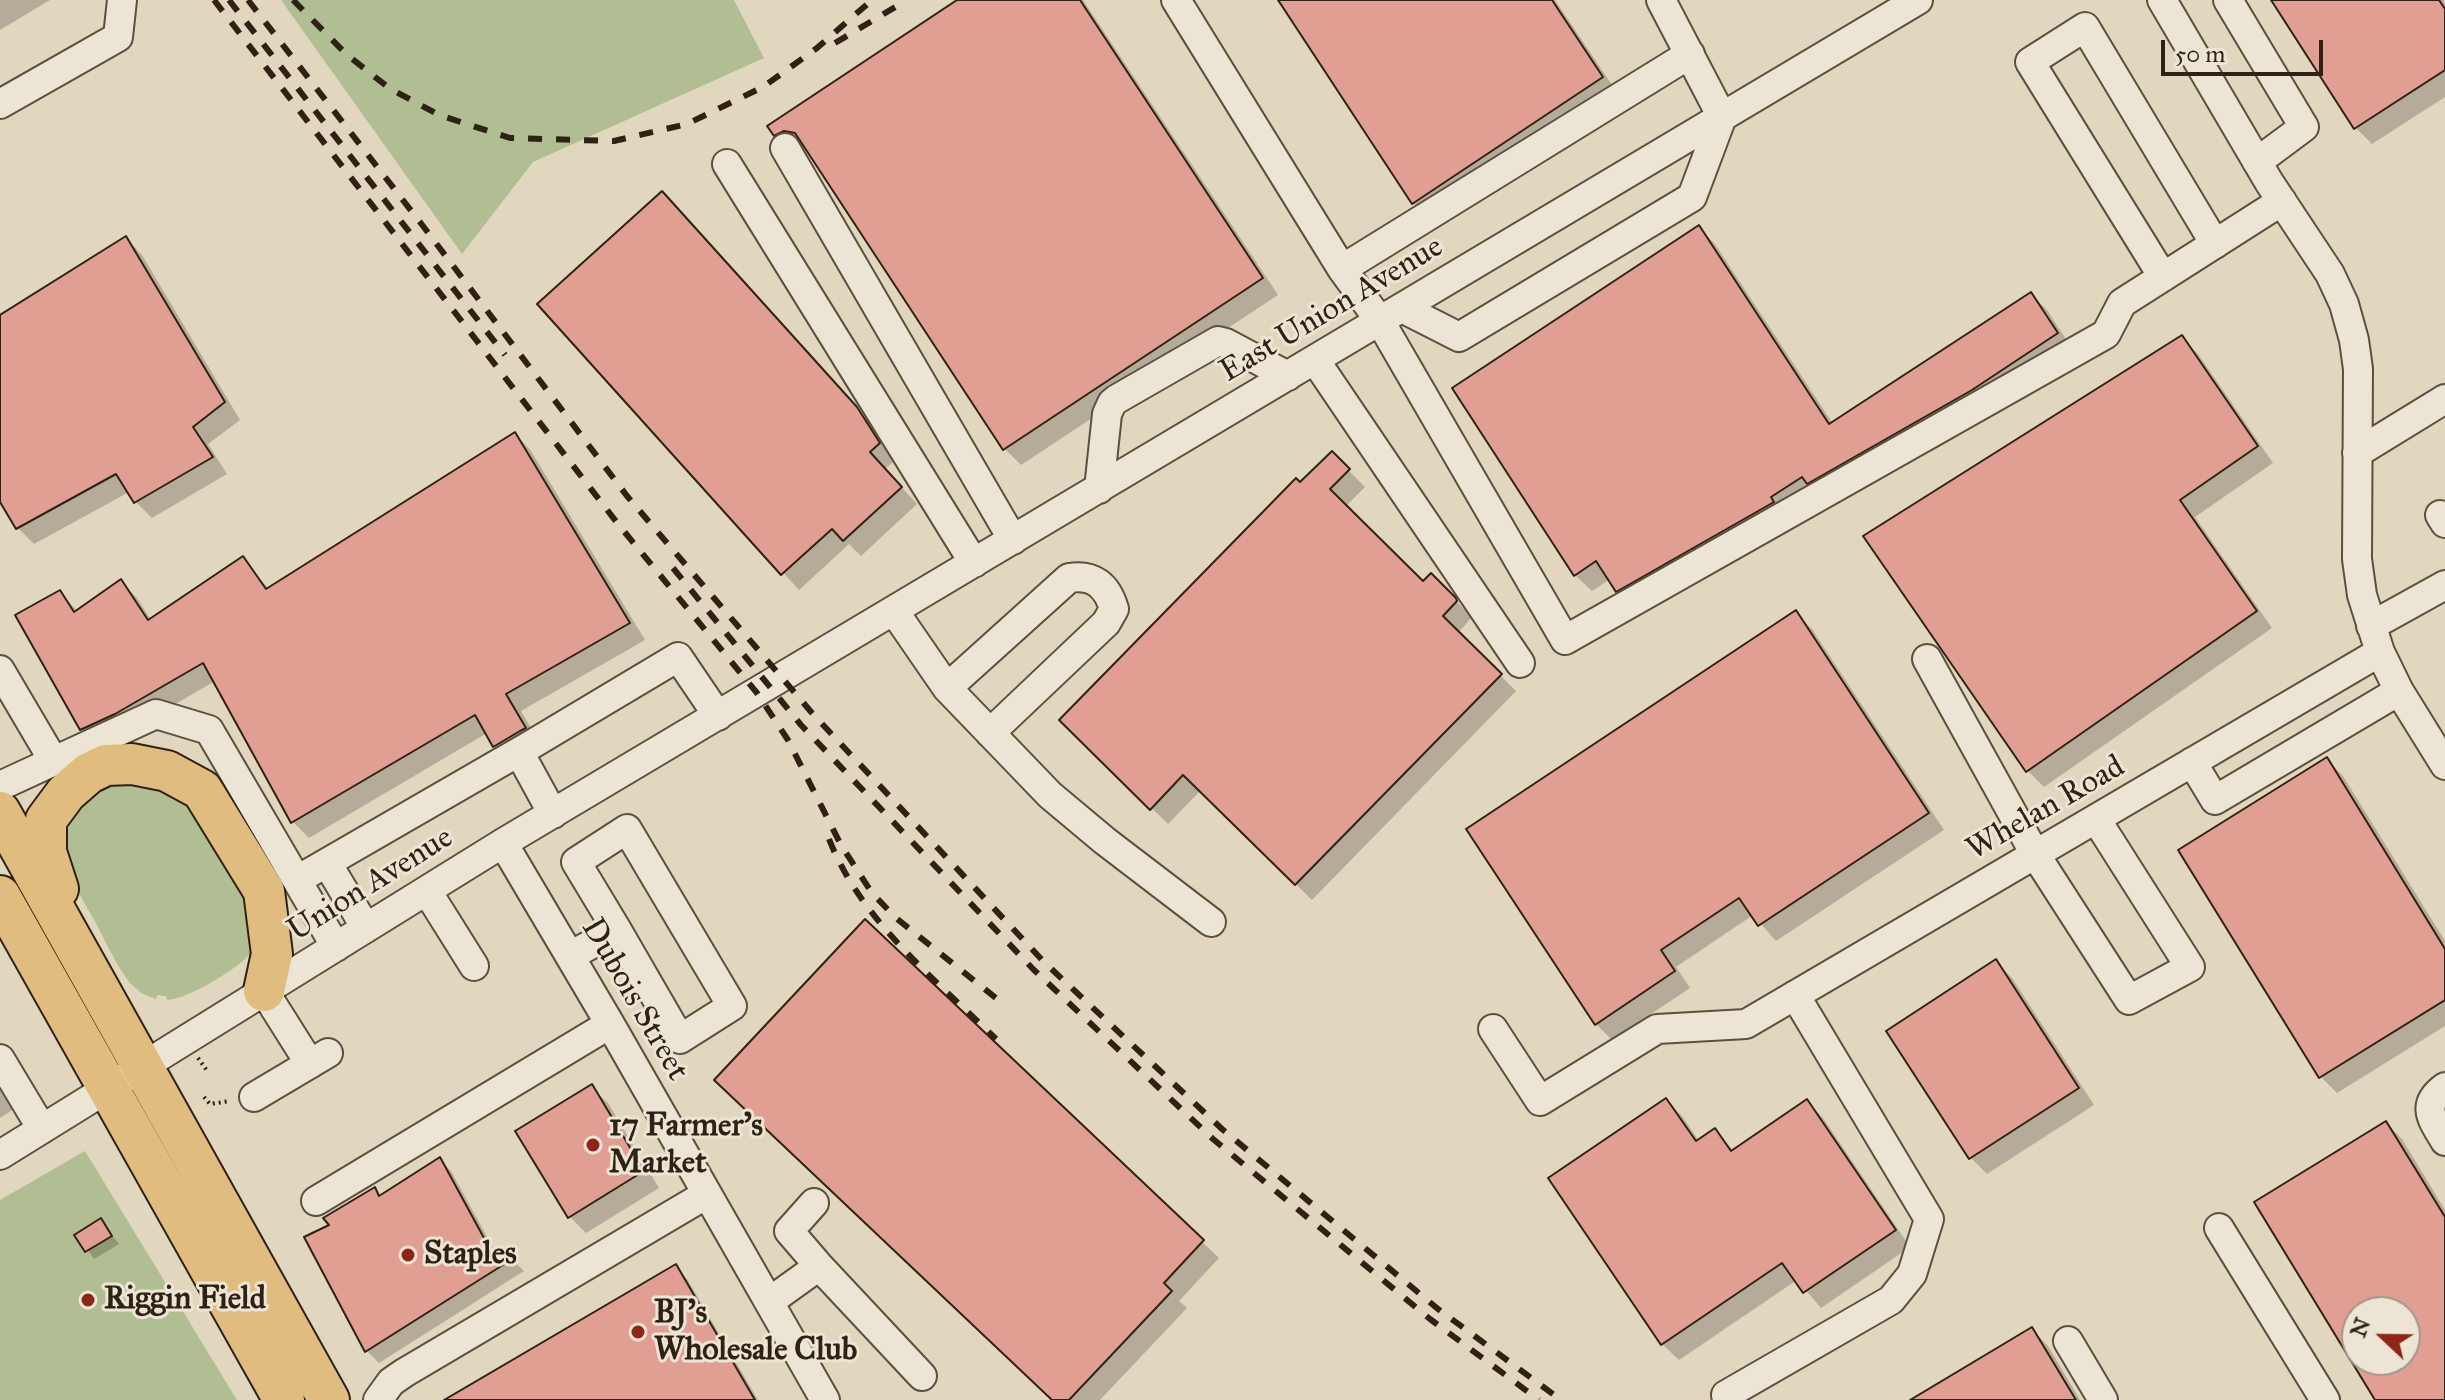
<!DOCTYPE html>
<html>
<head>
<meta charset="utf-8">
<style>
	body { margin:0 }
	#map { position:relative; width:2445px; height:1400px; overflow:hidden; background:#e1d7be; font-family:"IM FELL Great Primer",serif }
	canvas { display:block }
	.north { position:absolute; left:2341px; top:1296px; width:80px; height:80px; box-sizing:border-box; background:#ece5d5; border:2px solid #a09788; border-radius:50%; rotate:292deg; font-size:22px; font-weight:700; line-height:32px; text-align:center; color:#2f2214 }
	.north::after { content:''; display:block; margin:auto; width:28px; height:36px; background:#8f2418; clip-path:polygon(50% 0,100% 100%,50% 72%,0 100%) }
	.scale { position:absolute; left:2161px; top:40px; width:162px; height:36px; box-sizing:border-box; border:4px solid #2f2214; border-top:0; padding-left:10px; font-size:24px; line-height:28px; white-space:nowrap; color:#2f2214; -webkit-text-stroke:6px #ece5d5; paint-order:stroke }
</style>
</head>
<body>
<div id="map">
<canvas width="2445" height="1400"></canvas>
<div class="north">N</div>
<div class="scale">50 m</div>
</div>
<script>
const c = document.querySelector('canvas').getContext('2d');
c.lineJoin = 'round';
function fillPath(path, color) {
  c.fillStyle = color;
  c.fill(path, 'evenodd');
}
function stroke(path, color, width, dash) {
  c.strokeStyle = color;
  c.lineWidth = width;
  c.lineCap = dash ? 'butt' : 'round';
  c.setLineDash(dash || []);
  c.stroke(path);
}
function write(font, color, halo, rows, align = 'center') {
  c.font = font + ' "IM FELL Great Primer",serif';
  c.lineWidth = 6;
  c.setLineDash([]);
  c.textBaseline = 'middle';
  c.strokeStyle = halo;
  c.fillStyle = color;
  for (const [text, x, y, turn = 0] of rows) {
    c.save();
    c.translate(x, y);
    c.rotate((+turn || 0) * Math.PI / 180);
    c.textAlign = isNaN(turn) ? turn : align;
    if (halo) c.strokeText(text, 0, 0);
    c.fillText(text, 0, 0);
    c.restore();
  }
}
const green = new Path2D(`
	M281,0h453l30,58 -231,104 -71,92z
	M124,779l58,13 72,110 -1,49c-14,17 -64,48 -86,49l-1,-4 -9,-1 -1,4 -15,-6 -12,-11c-13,-18 -23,-39 -33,-59 -13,-22 -29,-48 -31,-74 -1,-36 29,-59 59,-70z
	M85,1151l152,249h-237v-200z`);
const shadow = new Path2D(`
	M0,0h50l-50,30z
	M961,0h122l195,295 -257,170 -16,-16 -198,-301 -6,-1 -9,4 -17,-17z
	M1280,0h275l63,94 -188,125 -17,-16z
	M2274,0h169l2,3v94l-73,47 -16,-16z
	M678,210l195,216 22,34 -10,9 32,35 -56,52 -12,-12 -50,46 -259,-285z
	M1699,228l16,16 118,180 198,-130 16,16 26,40 -439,257 -17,-17 -7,-11 -18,12 -17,-16z
	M126,238l16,17 98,165 -32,24 19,30 -75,44 -17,-17 -6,-9 -95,52 -16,-16 -18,-30v-180z
	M2181,338l17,16 75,109 -78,54 77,111 -228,159 -16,-16 -163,-235z
	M515,434l16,17 114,189 -124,71 20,34 -30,17 -17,-16 -7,-13 -178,105 -16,-16 -78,-141 -84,49 -33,15 -16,-16 -22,-137 18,20 43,-30 16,16 14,22 92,-61 26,30z
	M1332,454l33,33 -20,20 78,77 8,-8 41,41 -14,16 58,58 -204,209 -111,-110 -33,34 -106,-104z
	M1795,613l17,16 132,201 -168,111 -23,-26 -77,52 14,21 -78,52 -16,-16z
	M2327,760l16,16 102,165v85l-108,67 -16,-16z
	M865,922l354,336 -40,43 8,7 -87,92h-46z
	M1996,962l16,16 82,127 -107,69 -16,-16 -82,-127z
	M0,1083l15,25 -15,10z
	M591,1087l17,16 51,85 -73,45 -16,-16z
	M1666,1100l16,16 17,25 16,-11 19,21 73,-49 16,16 87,129 -89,61 -24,-28 -118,80 -17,-16 -112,-166z
	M2386,1123l16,16 43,71v190h-68l-120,-197zM2357,1312h48v48h-48z
	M439,1159l12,12 46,84 16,5 11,11 -145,92 -12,-12 7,-161 8,7z
	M101,1221l18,23 -25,15 -17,-24z
	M675,1267l12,12 71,121h-310z
	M2032,1330l16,16 32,54h-166z`);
const building = new Path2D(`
	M957,0h123l183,278 -260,172 -208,-317 -11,-2 -10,5 -7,-10z
	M1278,0h274l51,77 -191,127z
	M2271,0h168l6,9v61l-91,59z
	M662,191l195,216 23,36 -10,9 32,35 -59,54 -11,-12 -51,46 -244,-271z
	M1699,225l130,199 202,-132 27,41 -86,57 -165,94 -5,-7 -31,20 3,5 -158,90 -20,-31 -22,15 -122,-188z
	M126,236l99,166 -32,25 20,30 -79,46 -18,-29 -100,55 -16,-27v-187z
	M2182,335l76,111 -78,54 77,111 -231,161 -163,-236z
	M515,432l115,191 -124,71 20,34 -6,3 -27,16 -18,-32 -184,108 -88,-160 -88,51 -35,16 -65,-115 45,-25 14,22 47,-33 27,41 95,-64 23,33z
	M1332,451l18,18 -20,20 93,92 8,-8 25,25 1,3 -14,15 59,58 -207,211 -112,-110 -33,35 -91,-90 237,-242 4,4z
	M1796,610l133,203 -171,113 -19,-28 -78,52 14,21 -80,54 -129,-196z
	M2327,757l118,192v51l-126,78 -141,-228z
	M865,919l339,321 -40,43 8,8 -103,109h-17l-338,-320z
	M1996,959l83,129 -110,71 -83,-128z
	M592,1084l52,87 -76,47 -53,-87z
	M1666,1098l30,43 19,-13 16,23 76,-52 89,131 -93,63 -21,-30 -121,82 -113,-167z
	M2386,1121l59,96v183h-70l-121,-198zM2357,1312h48v48h-48z
	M440,1157l51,94 23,7 -149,94 -61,-115 25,-12 -6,-7 52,-31 4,9z
	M101,1218l11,18 -27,16 -11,-17z
	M676,1264l79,136h-311z
	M2032,1327l44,73h-166z`);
const path = new Path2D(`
	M198,1058l10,14
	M204,1097l6,7 20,-3`);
const minor = new Path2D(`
	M1176,0l166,269 348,-215
	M2162,0l107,182 61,92 14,30 10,36 4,29 -1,190 5,36 18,57 19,39 46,74
	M2228,0l76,127 -47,35
	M0,104l118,-67 4,-37
	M785,148l228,392
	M727,164l247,399
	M1342,269l38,52 185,319 541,-306 16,-31 160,-102
	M2163,277l-133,-215 55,-35 130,217
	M1402,308l57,29 233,-140 30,-80 -61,-117
	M1315,360l205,303
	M2357,453l88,-54
	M1099,489l8,-75 5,-11 5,-4 101,-58 8,2 62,33
	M2440,515l5,8
	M894,611l53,77 103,107 55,46 106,81
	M2371,626l74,-41
	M1927,659l108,195 94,146 61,-33 -94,-148
	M0,670l53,90
	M947,688l122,-110c24,-4 38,7 45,31l-8,14 -116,110
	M519,752l34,62
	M2192,762l23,38 184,-109
	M0,786l156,-72 53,16 127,217
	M503,843l107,181 215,376
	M327,863l39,65
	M297,880l232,-134 149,-89 40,59
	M427,891l47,75
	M570,956l47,-26 -41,-68 51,-33 105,177 -52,33 -63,-109
	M264,991l46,73
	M1493,1029l47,72 117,-72 89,-5 634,-372
	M0,1059l42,70
	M2445,1087c-25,18 -13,32 0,54
	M254,1097l74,-44
	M0,1155l503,-312 1415,-843
	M316,1201l294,-177
	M814,1203l-25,28 30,35
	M2219,1228l106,172
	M769,1302l50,-36 103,110
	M2068,1341l35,59
	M1726,1395l165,-95 21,-26 17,-55 -134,-224
	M378,1400l13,-18 13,-9 303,-179`);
const highway = new Path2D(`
	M0,812l329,588
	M58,889l-12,-37v-32l20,-27 23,-20 17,-8 26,-1 35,7 35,19 62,101 8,63 -8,37
	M0,896l284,504`);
const rail = new Path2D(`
	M214,0l404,524 139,169 31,47 53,105 31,48 24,25 106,85
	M229,0l276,355
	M248,0l175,226 204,270 185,217 231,248 179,168 216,180 123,91
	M293,0l53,54 43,34 50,27 71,23 104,3 73,-17 76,-37 54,-39 55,-48
	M835,43l72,-43
	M673,568l128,157 233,245 179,169 217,180 109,81
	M829,839c32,82 106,140 167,200`);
const markers = [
	[593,1145,8,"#8f2418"],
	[408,1255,8,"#8f2418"],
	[88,1300,8,"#8f2418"],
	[638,1332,8,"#8f2418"]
];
const streetNames = [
	["East Union Avenue",1332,310,-31],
	["Whelan Road",2046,809,-30],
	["Union Avenue",371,885,-32],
	["Dubois Street",634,1000,60]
];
const poiNames = [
	["17 Farmer's",609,1127],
	["Market",609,1164],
	["Staples",424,1255],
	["Riggin Field",104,1300],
	["BJ's",654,1314],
	["Wholesale Club",654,1351]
];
fillPath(green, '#b1be93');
fillPath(shadow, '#0003');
fillPath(building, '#e19f94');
stroke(building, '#2f2214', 2);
stroke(minor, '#5c4f3e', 32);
stroke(highway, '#2f2214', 44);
stroke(path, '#2f2214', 4, [2, 4]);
stroke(minor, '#ece5d5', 28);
stroke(highway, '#e0bc7f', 40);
stroke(rail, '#2f2214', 6, [14, 14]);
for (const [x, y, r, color] of markers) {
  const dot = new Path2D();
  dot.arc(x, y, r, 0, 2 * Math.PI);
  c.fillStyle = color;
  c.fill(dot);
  stroke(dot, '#ece5d5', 3);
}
write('32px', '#2f2214', '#ece5d5', streetNames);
write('bold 32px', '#2f2214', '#ece5d5', poiNames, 'left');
</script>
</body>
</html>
